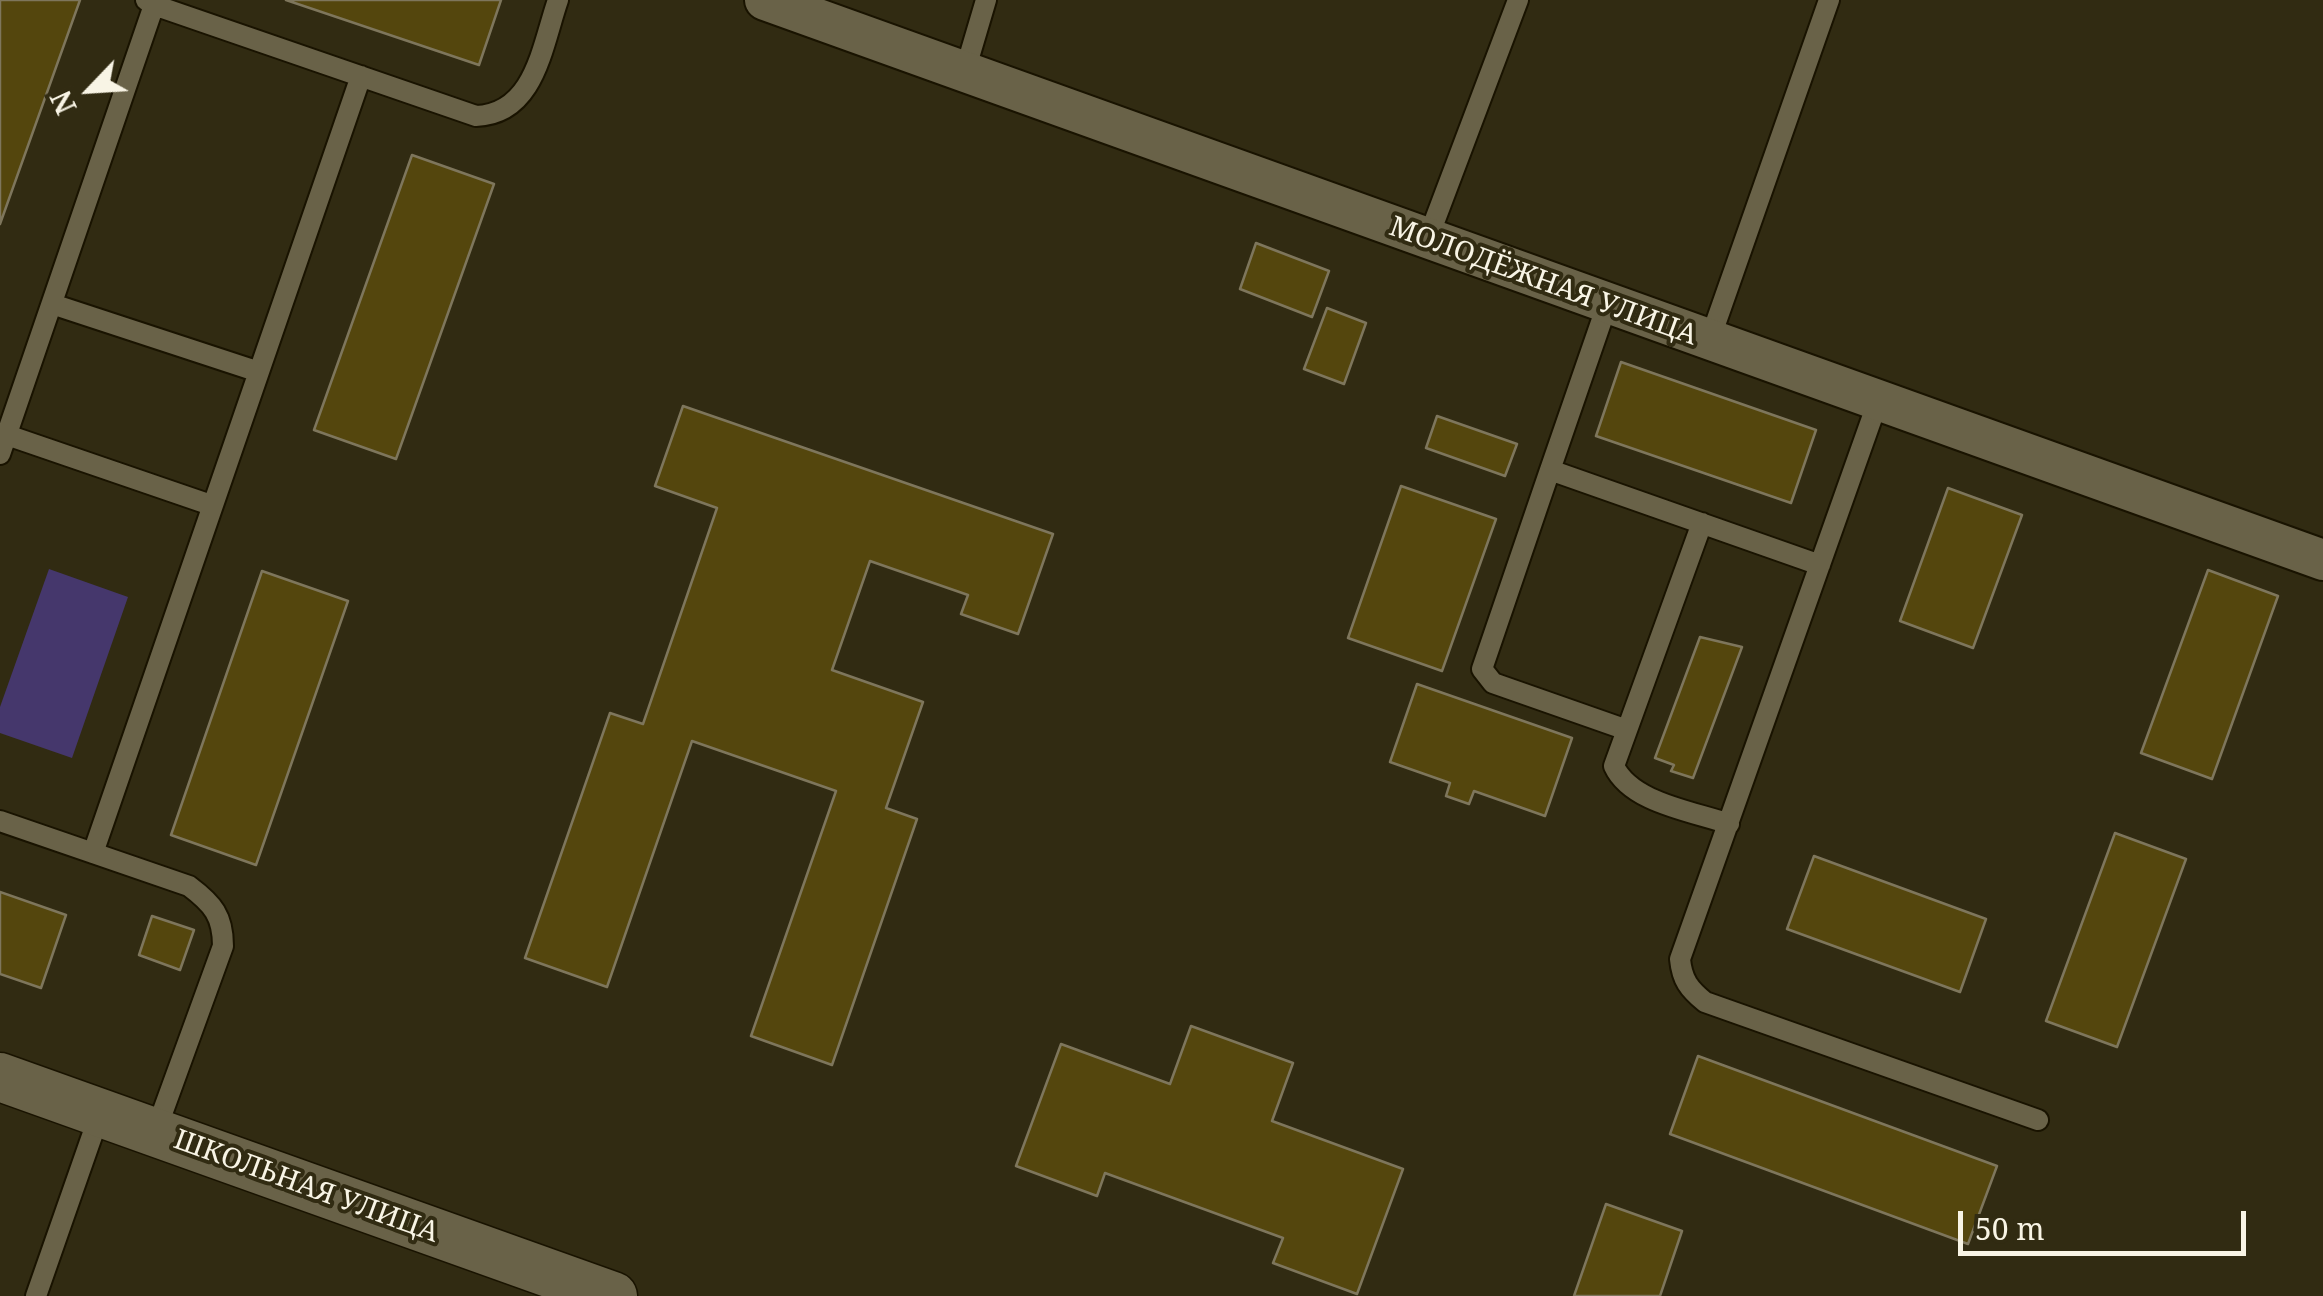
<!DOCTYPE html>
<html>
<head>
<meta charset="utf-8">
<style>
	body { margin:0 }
	#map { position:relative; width:2323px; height:1296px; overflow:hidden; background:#312b12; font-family:"Noto Serif",serif }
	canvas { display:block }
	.north { position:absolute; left:40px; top:40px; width:100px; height:100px; -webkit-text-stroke:8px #312b12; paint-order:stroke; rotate:245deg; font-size:28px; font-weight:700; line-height:40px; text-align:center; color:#f8f4e5 }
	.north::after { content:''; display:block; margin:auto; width:35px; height:45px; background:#f8f4e5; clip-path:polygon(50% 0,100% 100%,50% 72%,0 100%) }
	.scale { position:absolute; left:1958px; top:1211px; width:288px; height:45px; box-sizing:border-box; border:5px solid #f8f4e5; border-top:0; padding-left:12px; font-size:30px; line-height:35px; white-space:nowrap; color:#f8f4e5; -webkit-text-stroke:8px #312b12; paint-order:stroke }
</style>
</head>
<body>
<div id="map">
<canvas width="2323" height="1296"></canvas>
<div class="north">N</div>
<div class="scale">50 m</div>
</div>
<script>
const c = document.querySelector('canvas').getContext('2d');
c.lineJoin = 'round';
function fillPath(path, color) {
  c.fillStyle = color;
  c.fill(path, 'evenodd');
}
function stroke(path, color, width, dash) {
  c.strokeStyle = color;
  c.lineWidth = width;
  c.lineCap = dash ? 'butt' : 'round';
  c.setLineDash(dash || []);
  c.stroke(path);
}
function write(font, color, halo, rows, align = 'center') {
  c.font = font + ' "Noto Serif",serif';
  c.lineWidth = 8;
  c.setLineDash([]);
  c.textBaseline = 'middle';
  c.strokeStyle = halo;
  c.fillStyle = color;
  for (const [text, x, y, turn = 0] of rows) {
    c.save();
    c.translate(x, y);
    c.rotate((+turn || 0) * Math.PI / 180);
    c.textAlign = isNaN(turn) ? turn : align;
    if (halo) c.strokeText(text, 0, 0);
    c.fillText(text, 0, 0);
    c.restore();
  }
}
const green = new Path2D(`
	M49,569l79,28 -56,161 -72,-25v-26z`);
const building = new Path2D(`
	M0,0h80l-80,224z
	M286,0h215l-22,65z
	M412,155l82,29 -98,275 -82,-29z
	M1256,243l73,28 -17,46 -72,-28z
	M1327,308l39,15 -22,61 -40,-15z
	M1621,362l195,68 -25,73 -195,-67z
	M683,406l370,128 -35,100 -57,-20 7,-19 -98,-34 -38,109 91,32 -37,106 31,11 -85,246 -81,-29 85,-245 -144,-50 -85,246 -82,-29 85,-245 33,11 74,-216 -62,-22z
	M1437,416l80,28 -12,32 -79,-28z
	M1401,486l95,33 -54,152 -94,-33z
	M1948,488l74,27 -49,133 -73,-27z
	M2208,570l70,26 -66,183 -71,-26z
	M262,571l86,30 -92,264 -85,-30z
	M1700,637l42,10 -49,131 -22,-7 3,-6 -19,-7z
	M1417,684l155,54 -27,78 -71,-25 -5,13 -23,-8 4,-13 -60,-21z
	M2115,833l71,26 -69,188 -71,-26z
	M1814,856l172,63 -26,73 -173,-63z
	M0,892l66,23 -25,73 -41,-14z
	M152,916l42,14 -14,40 -41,-15z
	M1191,1026l102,37 -21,58 131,48 -46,125 -84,-31 10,-25 -178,-65 -8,23 -81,-30 45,-122 109,40z
	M1698,1056l299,110 -29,78 -298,-110z
	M1606,1204l76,27 -22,65h-86z`);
const service = new Path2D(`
	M154,5l322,111c59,-2 66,-70 82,-116
	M965,71l21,-71
	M1427,241l91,-241
	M52,304l204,67
	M1607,305l-57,165 270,95
	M1709,342l120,-342
	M1878,401l-198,558c2,21 9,30 25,43l333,118
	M7,435l204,70
	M0,454l154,-449 -8,-5
	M1550,470l-68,199 11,14 134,47
	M1702,523l-88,243c17,37 78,45 115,58
	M0,821l189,65c24,18 34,30 34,60l-68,187
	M93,853l268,-777
	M36,1296l64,-183`);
const minor = new Path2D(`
	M765,0l1558,560`);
const tertiary = new Path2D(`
	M0,1077l613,219`);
const streetNames = [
	["МОЛОДЁЖНАЯ УЛИЦА",1543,282,20],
	["ШКОЛЬНАЯ УЛИЦА",306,1187,20]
];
fillPath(green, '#45376c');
fillPath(building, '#54460d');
stroke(building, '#7e765c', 2.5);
stroke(service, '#191300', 24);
stroke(minor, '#191300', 44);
stroke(tertiary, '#191300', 51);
stroke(service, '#696248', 20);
stroke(minor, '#696248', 40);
stroke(tertiary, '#696248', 48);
write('28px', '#f8f4e5', '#312b12', streetNames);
</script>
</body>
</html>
